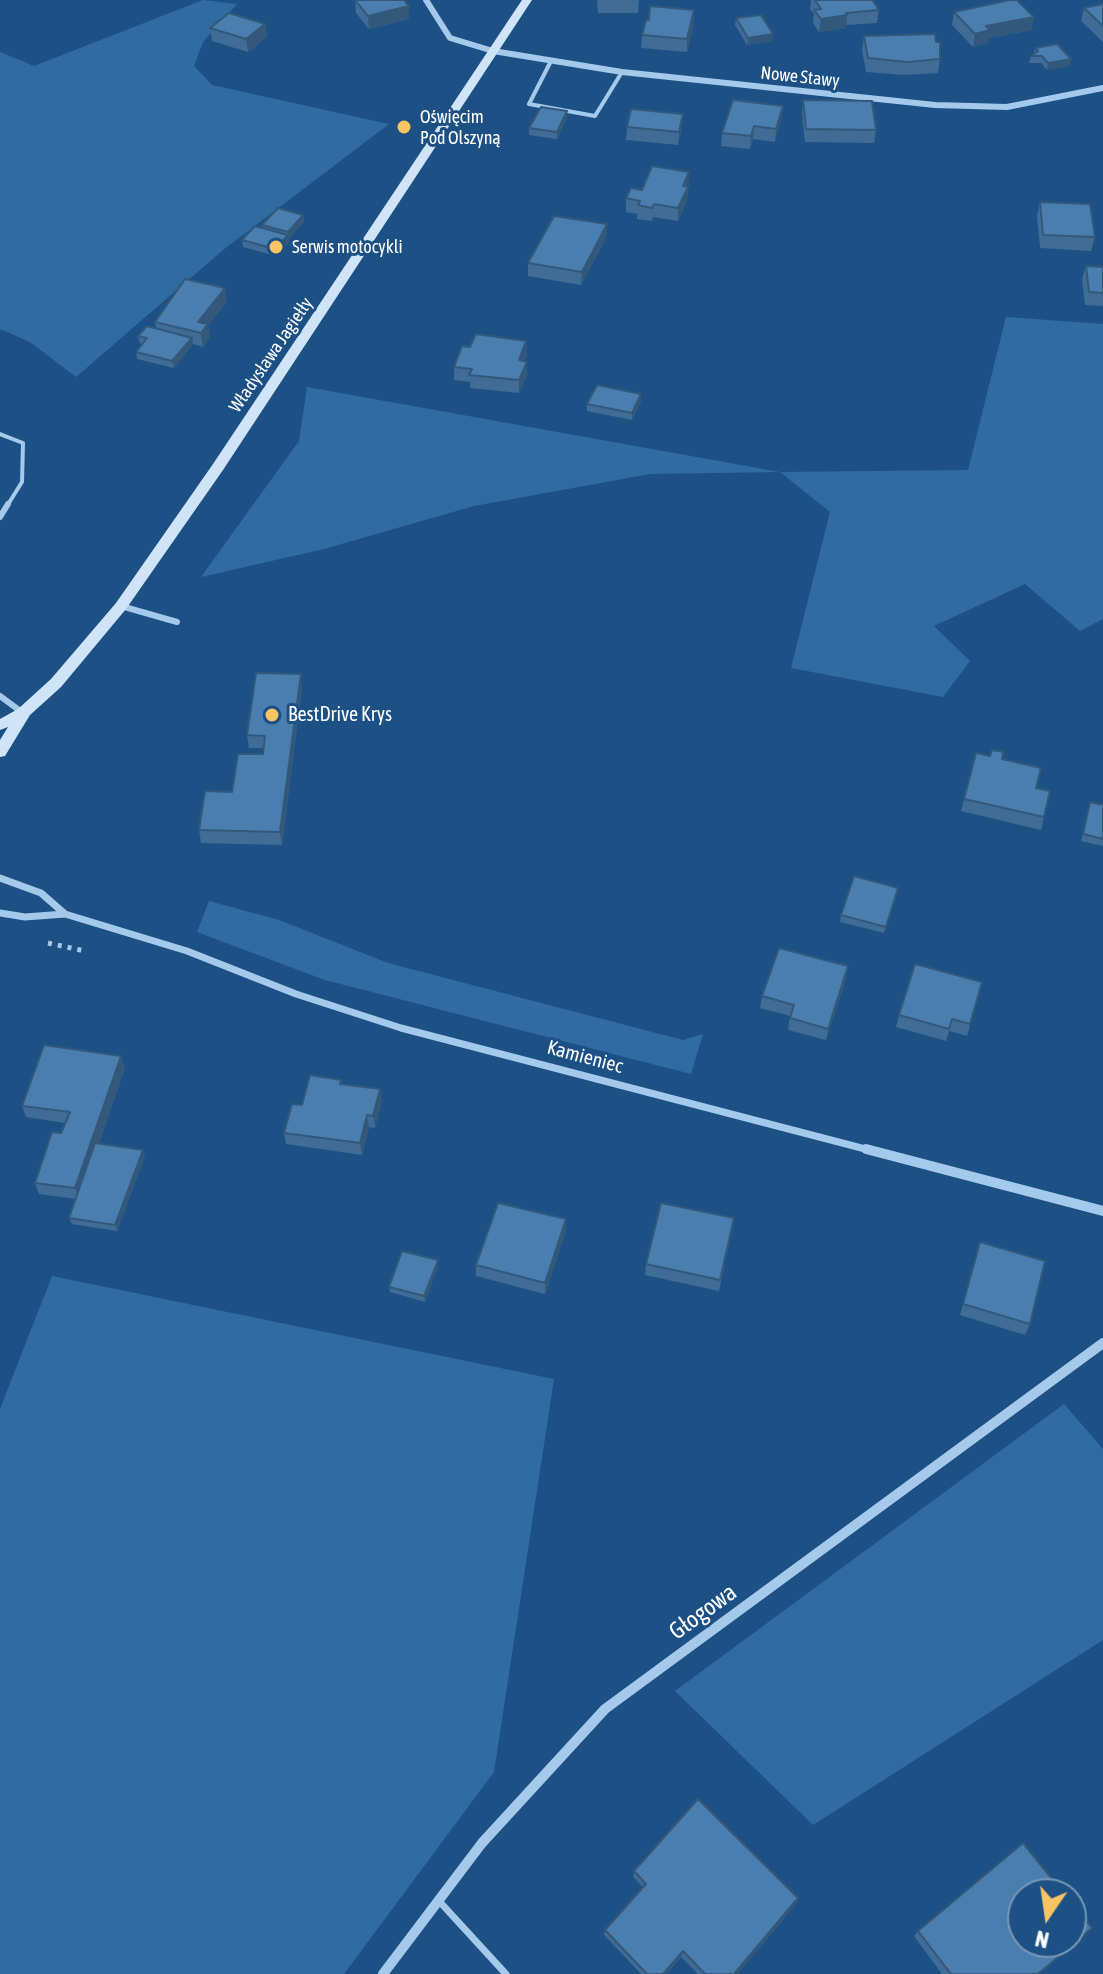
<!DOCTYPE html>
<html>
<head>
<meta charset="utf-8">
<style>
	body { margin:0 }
	#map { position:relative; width:1103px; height:1974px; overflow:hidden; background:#1d5185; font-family:"Asap Condensed",sans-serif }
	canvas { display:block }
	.north { position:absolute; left:1007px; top:1878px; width:80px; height:80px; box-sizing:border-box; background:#1d5185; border:2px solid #7797b6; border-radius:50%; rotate:193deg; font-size:22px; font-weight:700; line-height:32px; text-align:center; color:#fff }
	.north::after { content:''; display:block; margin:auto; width:28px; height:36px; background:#fac462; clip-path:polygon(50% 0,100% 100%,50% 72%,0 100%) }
</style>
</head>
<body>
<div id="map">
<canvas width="1103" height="1974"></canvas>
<div class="north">N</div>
</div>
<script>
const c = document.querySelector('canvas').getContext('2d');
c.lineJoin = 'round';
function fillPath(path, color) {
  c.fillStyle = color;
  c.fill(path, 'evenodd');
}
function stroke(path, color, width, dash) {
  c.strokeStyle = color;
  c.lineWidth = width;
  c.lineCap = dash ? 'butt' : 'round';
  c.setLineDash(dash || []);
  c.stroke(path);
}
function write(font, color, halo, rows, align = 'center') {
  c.font = font + ' "Asap Condensed",sans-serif';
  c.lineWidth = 6;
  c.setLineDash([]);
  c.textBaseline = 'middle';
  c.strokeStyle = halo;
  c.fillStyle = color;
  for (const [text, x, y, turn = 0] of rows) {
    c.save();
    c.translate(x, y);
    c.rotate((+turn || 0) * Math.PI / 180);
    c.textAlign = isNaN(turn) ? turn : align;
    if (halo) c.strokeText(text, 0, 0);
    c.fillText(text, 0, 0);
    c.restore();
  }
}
const green = new Path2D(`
	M203,0l34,4 -34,38 -9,24 18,19 177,39 -166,126 -147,127 -46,-35 -30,-13v-277l34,14z
	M1006,317l97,7v295l-23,12 -55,-47 -91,42 36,35 -27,36 -152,-29 39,-156 -50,-40 -130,2 -176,32 -150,43 -123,28 98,-136 8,-54 473,85 188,-2z
	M209,901l70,19 109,43 295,77 20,-6 -12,40 -366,-94 -128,-48z
	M52,1276l502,103 -60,393 -150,202h-344v-565z
	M1064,1404l39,45v191l-290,185 -138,-134z`);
const path = new Path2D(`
	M48,943l37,8`);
const laneFar2 = new Path2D(`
	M551,61l-22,43 66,12 27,-44
	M0,434l23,9 -1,39 -15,24`);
const laneFar1 = new Path2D(`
	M0,517l8,-13
	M121,606l56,16
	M0,696l23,17`);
const lane = new Path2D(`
	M439,1901l67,73`);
const streetFar2 = new Path2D(`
	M426,0l24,38 43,13 129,21 313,33 72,2 96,-19`);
const streetFar1 = new Path2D(`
	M0,878l41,15 24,21
	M0,913l25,4 40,-3 122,37 109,43 105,34 472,123`);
const street = new Path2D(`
	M866,1149l237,62
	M383,1974l99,-131 123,-134 498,-366`);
const secondary = new Path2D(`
	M522,0h10l-309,470 -97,139 -65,78 -31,28 -25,41 -5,1v-17l8,-13 -8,3v-11l18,-10 33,-30 65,-76 97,-139z`);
const wall = new Path2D(`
	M355,0l54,6v13l-40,10 -13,-16z
	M597,0h42l-1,13h-40z
	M811,0h61l7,10 -2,13 -31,2v3l-27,4 -6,-9 1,-9 -4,-5z
	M1103,4v38l-22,-21 3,-13z
	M694,10v13l-7,29 -46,-4 1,-13 7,-15z
	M954,12l78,18 -43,8 -1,5 -15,4 -21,-22z
	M736,18l37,16v7l-26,4 -12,-20z
	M265,24l2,13 -19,15 -36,-11 -2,-13z
	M864,36l76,23 -2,14 -33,2 -39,-3 -4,-22z
	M1035,48l34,18 -22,4 -6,-7h-12l2,-7 3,-3z
	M803,100l73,30 -2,13 -69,-1 -3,-28z
	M783,106l-2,13 -6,23 -22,-3 -3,10 -29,-3 1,-13z
	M567,118l-10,21 -28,-4v-7z
	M627,127h55l-4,18 -52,-5z
	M689,172l-2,28 -9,21 -25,-4 -1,4 -15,-2v-5l-11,-2v-14l16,-8z
	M1040,202l55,35 -4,14 -51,-3 -3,-33z
	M303,215l1,7 -16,17 1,3 -13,14 -33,-9 -1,-7 20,-12v-3z
	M607,224l-1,14 -25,47 -53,-9v-13z
	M1086,266l17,1v39l-18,-1 -3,-26z
	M227,302l-19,23 2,12 -7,10 -10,-3 -19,24 -37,-9 -1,-7 6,-8 -2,-1 -2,-7 18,-8 -1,-6z
	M526,341l1,14 -3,6 3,1v13l-8,18 -49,-5v-6l-16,-2v-13l16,-20z
	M641,401l-9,19 -45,-9v-7z
	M302,687l-20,158 -81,-2 -2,-13 64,-76v-6h-14l-2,-13z
	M1002,759l34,29 8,29 -3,13 -80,-19 3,-12z
	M1090,802l13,3v41l-22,-5z
	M897,894l-13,39 -44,-11 1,-7z
	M846,979l-20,61 -38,-10 2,-14 -30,-8 2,-12z
	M982,982l-15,54 -18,-5 -3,10 -50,-14 3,-12z
	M125,1068l-26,75 46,13 -28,75 -45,-7 -3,-6 7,-19 -37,-5 -4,-11 30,-60 -39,-6 -4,-11z
	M341,1080l1,4 40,17 -7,27 -6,-1 -7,28 -76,-11 -2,-11 18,-28z
	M566,1219v11l-21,64 -69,-18v-11z
	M732,1229l-13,62 -74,-16 1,-11z
	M980,1242l50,82 -5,11 -65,-20z
	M438,1260v6l-13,36 -35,-10 -1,-5z
	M634,1871l164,27 -2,6 -59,70h-39l-17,-17 -15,17h-25l-37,-39 1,-5 38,-43 -10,-10z
	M918,1931l168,3 -47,40h-97l-28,-38z`);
const shadedWall = new Path2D(`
	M409,6v13l-40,10 -1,-13z
	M694,10v13l-7,29v-13z
	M847,15l-1,13 -27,4 2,-13z
	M1034,17l-2,13 -43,8 -1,5 -15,4 2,-13 11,-8z
	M265,24l2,13 -19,15 -2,-13z
	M773,34v7l-26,4 1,-7z
	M1071,59l-2,7 -22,4 1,-7z
	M783,106l-2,13 -6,23 1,-13z
	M567,111v7l-10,21v-7z
	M683,114l-1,13 -4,18 1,-13z
	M754,126l-1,13 -3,10 1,-13z
	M689,172v14l-7,13 1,-13z
	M688,187l-1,13 -9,21v-13z
	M303,215l1,7 -16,17 1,3 -13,14 -1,-7 13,-14v-3z
	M607,224l-1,14 -25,47 1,-13z
	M225,288l2,14 -19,23 2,12 -7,10 -5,-25z
	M192,338l1,6 -19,24 -2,-7z
	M526,341l1,14 -8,19v-14z
	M527,362v13l-8,18v-13z
	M641,394v7l-9,19v-7z
	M301,674l1,13 -20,158 -2,-13z
	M848,966l-2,13 -20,61 2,-11z
	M121,1056l4,12 -46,131 -4,-11z
	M380,1089l2,12 -7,27 -2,-12z
	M367,1115l2,12 -7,28 -2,-12z
	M143,1150l2,6 -28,75 -2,-6z
	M566,1219v11l-21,64v-11z
	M438,1260v6l-13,36 -1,-6z
	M798,1898l-2,6 -59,70h-3z
	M683,1951l-2,6 -15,17h-3z`);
const building = new Path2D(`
	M355,0h49l5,6 -41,10z
	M815,0h57l7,10 -33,3 1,2 -26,4 -7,-9 7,-1z
	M1010,0h7l17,17 -48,9 4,4 -15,4 -21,-22z
	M1103,4v22l-19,-18z
	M650,6l44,4 -7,29 -45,-4 4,-15h3z
	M229,13l36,11 -19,15 -36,-11z
	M761,15l12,19 -25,4 -12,-20z
	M935,34l1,8h4v17l-33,3 -39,-4 -4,-22z
	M1057,44l14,15 -23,4 -6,-7h-11l7,-5 -3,-3z
	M733,100l50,6 -7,23 -22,-3 -3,10 -29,-3z
	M803,100l69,1 4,29 -70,-1z
	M541,107l26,4 -10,21 -28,-4z
	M631,109l52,5 -4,18 -52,-5z
	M652,166l37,6 -6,14 5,1 -10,21 -24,-4 -2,4 -14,-3 2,-4 -14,-3 5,-10 11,2z
	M1040,202l50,2 5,33 -52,-2z
	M278,208l25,7 -15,17 -26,-7z
	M554,216l53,8 -25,48 -54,-9z
	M255,226l33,9 -13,14 -33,-9z
	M1086,266l17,1v26l-14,-1z
	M185,279l40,9 -27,34 10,2 -7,9 -46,-11z
	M147,326l45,12 -20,23 -36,-9 11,-14 -9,-2z
	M476,334l50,7 -7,19 8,2 -8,18 -50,-5 3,-6 -18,-2 8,-21 8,1z
	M597,385l44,9 -9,19 -45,-9z
	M256,673l45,1 -21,158 -81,-2 6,-39 27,1 6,-38h25l2,-18 -18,-1z
	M992,750l11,2 -1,7 39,9 -5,20 14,3 -6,26 -80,-18 12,-46 14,3z
	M1090,802l13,3v34l-20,-5z
	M854,876l44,12 -12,39 -45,-12z
	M779,948l69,18 -20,63 -38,-11 4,-13 -32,-9z
	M915,964l67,18 -12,42 -18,-5 -3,10 -50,-14z
	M44,1045l77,11 -46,132 -40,-5 17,-51 9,1 9,-21 -48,-6z
	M310,1075l31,5 -1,4 40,5 -7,27 -6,-1 -7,28 -76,-10 8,-29 10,1z
	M95,1143l48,7 -28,75 -46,-7z
	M498,1203l68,16 -21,64 -69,-18z
	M661,1203l73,15 -14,62 -74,-16z
	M980,1242l65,19 -15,63 -67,-20z
	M402,1251l36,9 -14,36 -35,-9z
	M698,1799l100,99 -64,76h-29l-22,-23 -20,23h-16l-42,-44 41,-46 -12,-13z
	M1023,1843l41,51h-41v48h48v-40l21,26 -54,46h-87l-33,-43z`);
const markers = [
	[404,127,8,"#fac462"],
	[276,247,8,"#fac462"],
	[272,715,8,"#fac462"]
];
const farStreetnames = [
	["Nowe Stawy",800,77,6],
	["Władysława Jagiełły",271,355,-56]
];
const farPoinames = [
	["Oświęcim",420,117],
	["Pod Olszyną",420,138],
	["Serwis motocykli",292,247]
];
const poiNames = [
	["BestDrive Krys",288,715]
];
const streetNames = [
	["Kamieniec",585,1057,15]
];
const nearStreetnames = [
	["Głogowa",703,1612,-36]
];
fillPath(green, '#306ca2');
stroke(path, '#a4c9ea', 5, [4, 6]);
stroke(laneFar2, '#a4c9ea', 4);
stroke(laneFar1, '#a4c9ea', 6);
stroke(lane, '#a4c9ea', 7);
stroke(streetFar2, '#a4c9ea', 6);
stroke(streetFar1, '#a4c9ea', 7);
stroke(street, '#a4c9ea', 10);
fillPath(secondary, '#d0e4f8');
fillPath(wall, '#406c96');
fillPath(shadedWall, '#34587a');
fillPath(building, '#4a7eaf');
stroke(building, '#34587a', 2);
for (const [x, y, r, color] of markers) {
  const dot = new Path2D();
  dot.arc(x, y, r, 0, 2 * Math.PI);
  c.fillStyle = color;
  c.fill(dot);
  stroke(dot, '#1d5185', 3);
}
write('18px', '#fff', '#1d5185', farStreetnames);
write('18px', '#fff', '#1d5185', farPoinames, 'left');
write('20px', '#fff', '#1d5185', poiNames, 'left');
write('20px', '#fff', '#1d5185', streetNames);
write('24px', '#fff', '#1d5185', nearStreetnames);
</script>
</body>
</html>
